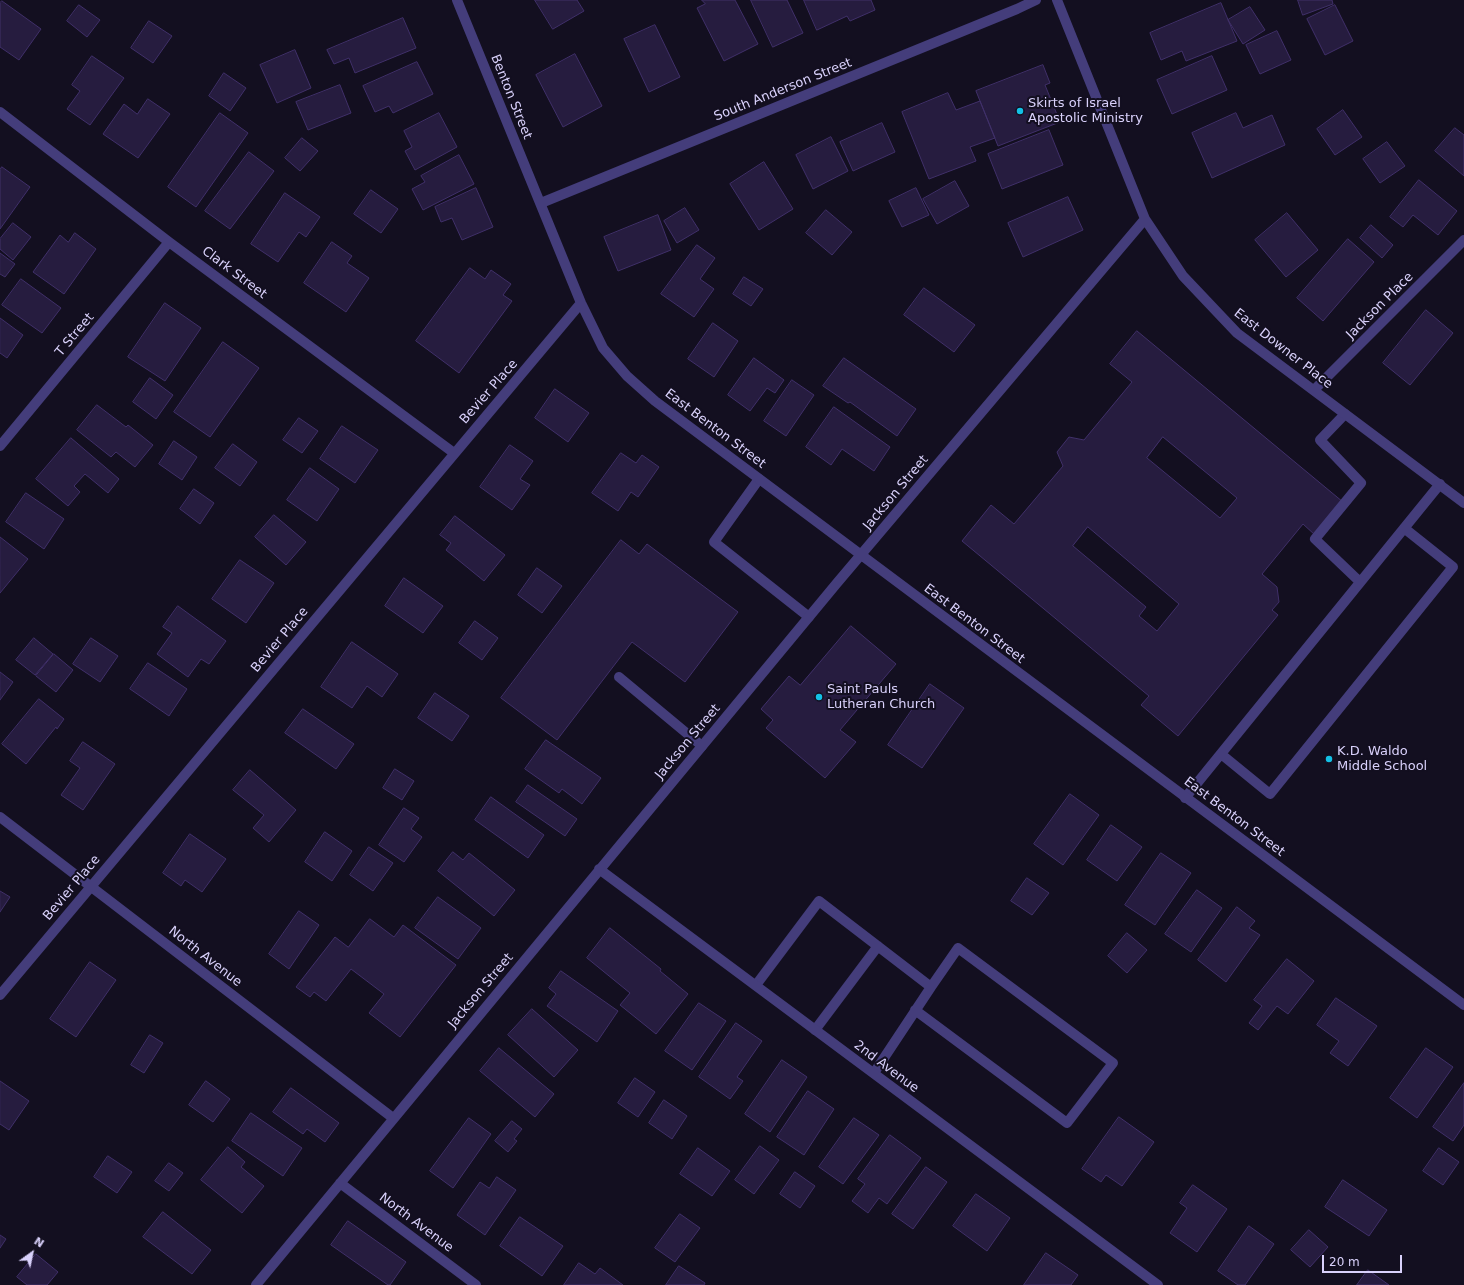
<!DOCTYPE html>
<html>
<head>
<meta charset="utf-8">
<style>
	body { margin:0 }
	#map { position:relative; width:1464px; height:1285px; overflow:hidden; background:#130f20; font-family:"DejaVu Sans",sans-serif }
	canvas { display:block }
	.north { position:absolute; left:12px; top:1233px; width:40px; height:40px; -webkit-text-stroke:3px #130f20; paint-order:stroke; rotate:33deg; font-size:11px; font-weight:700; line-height:16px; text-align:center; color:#d9d1fb }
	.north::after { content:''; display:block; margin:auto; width:14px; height:18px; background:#d9d1fb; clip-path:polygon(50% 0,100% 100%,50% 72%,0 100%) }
	.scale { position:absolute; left:1322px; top:1255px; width:80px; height:18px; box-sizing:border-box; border:2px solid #d9d1fb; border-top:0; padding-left:5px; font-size:12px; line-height:14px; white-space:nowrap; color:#d9d1fb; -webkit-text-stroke:3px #130f20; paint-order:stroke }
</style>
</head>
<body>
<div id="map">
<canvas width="1464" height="1285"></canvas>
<div class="north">N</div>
<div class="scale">20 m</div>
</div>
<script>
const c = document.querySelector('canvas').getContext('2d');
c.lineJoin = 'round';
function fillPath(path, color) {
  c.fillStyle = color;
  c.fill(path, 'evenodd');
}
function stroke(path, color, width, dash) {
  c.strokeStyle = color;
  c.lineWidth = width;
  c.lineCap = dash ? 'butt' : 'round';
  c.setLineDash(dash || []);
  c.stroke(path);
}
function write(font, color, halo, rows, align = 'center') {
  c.font = font + ' "DejaVu Sans",sans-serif';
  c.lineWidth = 4;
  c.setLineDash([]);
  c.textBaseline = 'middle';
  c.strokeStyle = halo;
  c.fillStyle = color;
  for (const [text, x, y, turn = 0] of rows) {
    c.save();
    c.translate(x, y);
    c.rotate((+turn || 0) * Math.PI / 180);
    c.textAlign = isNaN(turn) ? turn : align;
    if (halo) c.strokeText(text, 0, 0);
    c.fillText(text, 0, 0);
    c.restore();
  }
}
const building = new Path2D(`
	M535,0h42l7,11 -31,18z
	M702,0h33l23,44 -34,17 -27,-53 8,-4z
	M751,0h36l16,33 -30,14z
	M804,0h67l4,10 -25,11 -3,-5 -30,14z
	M1298,0h34l1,4 -30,11z
	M2,1l39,28 -22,31 -19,-13v-44z
	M1221,3l16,38 -51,20 -4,-10 -21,9 -11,-27z
	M79,5l21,15 -13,17 -20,-16z
	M1335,5l18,36 -28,14 -18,-36z
	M1250,7l15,23 -22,14 -15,-24z
	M403,18l13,30 -61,25 -6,-15 -15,6 -7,-14z
	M149,21l23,15 -19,27 -22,-15z
	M655,25l25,52 -31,15 -25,-53z
	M1277,31l14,29 -31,14 -14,-29z
	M295,50l16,38 -34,15 -17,-38z
	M575,54l27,52 -39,21 -27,-52z
	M92,56l32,22 -34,47 -23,-16 13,-18 -8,-6z
	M1212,56l15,34 -55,24 -15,-34z
	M417,62l16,32 -40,19 -4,-7 -14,6 -12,-26z
	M1043,65l7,18 -5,2 15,37 -62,24 -22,-55z
	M224,73l22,15 -16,23 -21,-15z
	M340,85l11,28 -43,17 -12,-28z
	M948,93l8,17 24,-9 15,37 -25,9 6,14 -47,18 -27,-67z
	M148,99l22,15 -32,44 -35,-24 21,-30 13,10z
	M1343,110l19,27 -27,18 -18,-26z
	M220,113l28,20 -52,74 -28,-20z
	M439,113l18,34 -42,23 -10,-19 7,-4 -8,-16z
	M1236,113l7,15 29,-13 13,30 -73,33 -20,-45z
	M882,123l13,29 -42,19 -13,-29z
	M1455,128l9,7v41l-29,-25z
	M1049,130l14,35 -61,24 -14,-35z
	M831,137l17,34 -35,18 -17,-34z
	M302,138l16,13 -18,20 -15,-13z
	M1387,142l18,24 -25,17 -17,-24z
	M249,152l25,19 -44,58 -25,-18z
	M459,155l15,29 -51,26 -11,-21 13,-7 -4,-6z
	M764,162l29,47 -34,21 -29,-46z
	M2,167l28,20 -30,42v-59z
	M1419,180l38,31 -19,24 -25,-20 -10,12 -13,-10z
	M955,181l14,25 -32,18 -14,-25z
	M476,188l17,39 -31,13 -10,-22 -11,4 -6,-15z
	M916,188l13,27 -27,12 -13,-26z
	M371,190l27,19 -17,24 -27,-19z
	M285,193l35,24 -14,20 -7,-5 -21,30 -27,-18z
	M1068,197l15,33 -60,27 -15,-34z
	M685,208l14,22 -22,13 -13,-22z
	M826,210l26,22 -20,23 -26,-22z
	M1287,213l31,37 -32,27 -31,-37z
	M658,215l13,35 -53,21 -14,-34z
	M13,223l18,14 -18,23 -13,-11v-10z
	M1371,225l22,20 -11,13 -22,-20z
	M75,233l21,16 -32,45 -31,-22 27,-37 8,7z
	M1348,239l26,23 -51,59 -26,-23z
	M332,242l20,14 -5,7 22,15 -23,34 -42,-29z
	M697,245l18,13 -15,21 14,10 -20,28 -33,-23z
	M0,253l15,11 -10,13 -5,-3z
	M470,268l15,11 6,-9 20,14 -8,11 9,6 -53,72 -43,-32z
	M744,277l19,12 -12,17 -18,-12z
	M21,279l40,29 -19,25 -40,-28z
	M924,288l51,37 -21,27 -50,-37z
	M165,303l36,25 -36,53 -37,-24z
	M1426,310l27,23 -43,52 -27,-22z
	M0,318l23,17 -16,23 -7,-5z
	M713,323l25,18 -24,36 -26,-18z
	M1137,331l206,171 -28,33 -12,-11 -41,50 15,13 2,15 -7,8 6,5 -100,121 -37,-31 8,-9 -187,-155 29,-36 23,19 49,-58 -6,-14 12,-15 15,3 48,-58 -22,-18zM1163,437l74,61 -17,20 -73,-60zM1088,527l91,77 -22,27 -18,-15 7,-9 -73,-61z
	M223,342l36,26 -49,69 -36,-25z
	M754,358l30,22 -9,13 -8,-5 -17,23 -22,-16z
	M844,358l72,51 -19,27 -47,-34 -2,1 -25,-17z
	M150,378l23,17 -17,24 -23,-17z
	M792,380l22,15 -28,41 -22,-15z
	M555,389l34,24 -21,29 -33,-24z
	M97,405l29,22 2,-2 25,20 -18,22 -19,-15 -5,5 -34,-27z
	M834,407l56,40 -16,24 -32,-22 -11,16 -25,-18z
	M299,418l19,13 -16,22 -19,-13z
	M342,426l36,24 -23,33 -35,-24z
	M71,438l48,41 -11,14 -23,-19 -11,12 6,6 -12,14 -32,-27z
	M174,441l23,16 -15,23 -23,-16z
	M233,444l24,18 -17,24 -25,-18z
	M510,445l23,16 -13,18 10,6 -18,25 -32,-23z
	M621,453l15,10 6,-8 17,12 -21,30 -7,-5 -13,19 -26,-18z
	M310,468l29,21 -22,32 -30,-21z
	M194,489l20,14 -14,21 -20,-15z
	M26,493l38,26 -20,30 -38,-27z
	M274,515l32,27 -20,23 -31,-28z
	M455,516l50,39 -21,26 -38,-31 5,-7 -11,-8z
	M0,537l28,22 -28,34z
	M621,540l18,14 8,-10 91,68 -53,70 -53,-40 -75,98 -56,-42z
	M240,560l34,23 -28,40 -34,-24z
	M537,568l25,18 -20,27 -24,-18z
	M404,578l39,28 -20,27 -38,-27z
	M178,606l48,35 -17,23 -8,-5 -13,18 -31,-23 15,-21 -9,-6z
	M475,621l23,17 -16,22 -23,-17z
	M851,626l45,38 -56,66 16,12 -31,36 -59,-50 7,-8 -12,-11 28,-33 11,9z
	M34,638l19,16 -18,21 -19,-15z
	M91,638l27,18 -18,26 -27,-18z
	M352,642l46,32 -16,23 -15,-11 -15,22 -31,-21z
	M54,654l19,16 -17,22 -20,-16z
	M148,663l39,26 -18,27 -39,-27z
	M0,672l13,10 -13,18z
	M930,684l34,24 -42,60 -34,-23z
	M435,693l34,23 -17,25 -34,-23z
	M39,699l25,20 -7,10 -1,-2 -30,37 -24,-20z
	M303,709l51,35 -18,25 -51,-36z
	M546,740l55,38 -19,26 -20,-15 -3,4 -34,-24z
	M83,742l32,22 -32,46 -22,-15 19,-27 -10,-7z
	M395,769l19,12 -12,19 -19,-12z
	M250,770l46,40 -27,32 -16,-14 11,-13 -31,-25z
	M528,785l49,34 -12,17 -49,-34z
	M1070,794l29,21 -36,50 -29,-21z
	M491,797l53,38 -16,23 -53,-38z
	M404,808l15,10 -8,11 11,8 -18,25 -25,-17z
	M1111,825l31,22 -25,34 -30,-21z
	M325,832l27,19 -20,30 -27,-19z
	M190,834l36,25 -24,33 -17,-12 -4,6 -18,-13z
	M369,847l24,16 -20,28 -23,-16z
	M453,852l10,8 6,-7 46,37 -21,26 -56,-45z
	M1161,853l30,20 -36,52 -30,-20z
	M1027,878l22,15 -17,22 -21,-14z
	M1197,890l25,18 -31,44 -26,-18z
	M0,891l10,6 -10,15z
	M438,897l43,31 -23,31 -43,-31z
	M1237,907l18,14 -6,7 11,7 -34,47 -28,-22z
	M299,911l20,14 -30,44 -20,-15z
	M370,919l24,18 9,-12 53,40 -56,72 -31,-24 15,-19 -33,-25 -25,32 -12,-9 -4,5 -14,-10 39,-50 13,10z
	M610,928l51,41 -1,2 28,23 -32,40 -36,-29 10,-12 -43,-35z
	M1127,933l20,17 -20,23 -19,-17z
	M1287,959l27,22 -26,33 -11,-8 -19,24 -9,-7 13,-17 -8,-6z
	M90,962l26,18 -40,57 -26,-18z
	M561,971l57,40 -21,31 -50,-36 9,-12 -7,-6z
	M1336,998l41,28 -29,40 -18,-13 9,-12 -22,-16z
	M699,1003l27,18 -34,49 -27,-19z
	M532,1009l46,41 -24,27 -46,-42z
	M736,1023l26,18 -25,36 6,4 -13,18 -31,-22z
	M150,1035l13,8 -19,30 -13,-8z
	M499,1048l55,46 -19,23 -55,-46z
	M1426,1048l27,19 -36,51 -27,-20z
	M782,1060l25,17 -37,55 -25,-18z
	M635,1078l20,14 -17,25 -20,-14z
	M0,1081l29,20 -20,29 -9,-6z
	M206,1081l24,18 -17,23 -24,-17z
	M1464,1083v42l-11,16 -20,-14z
	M291,1088l48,35 -14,19 -18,-13 -4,5 -30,-22z
	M808,1091l26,18 -30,46 -27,-18z
	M664,1100l23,16 -15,23 -23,-16z
	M251,1113l51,35 -19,28 -51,-35z
	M1119,1117l35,25 -32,44 -16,-11 -5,7 -19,-13z
	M469,1118l22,16 -38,54 -23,-17z
	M854,1118l25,17 -36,49 -24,-17z
	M512,1121l10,8 -8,10 3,2 -9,11 -13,-11z
	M890,1135l31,23 -34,46 -8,-6 -11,15 -16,-12 13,-17 -7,-5z
	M760,1146l19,14 -25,34 -19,-14z
	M228,1147l17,15 -4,5 23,19 -22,27 -41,-33z
	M698,1148l32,23 -18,25 -32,-22z
	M1439,1148l20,14 -16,23 -20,-14z
	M108,1156l24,16 -15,21 -23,-16z
	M169,1163l14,10 -14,18 -14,-10z
	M926,1167l21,15 -34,47 -21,-15z
	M795,1172l20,14 -15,22 -20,-14z
	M497,1177l19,13 -31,45 -28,-20 23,-33 9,6z
	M1343,1180l44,30 -18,26 -44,-29z
	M1193,1185l34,24 -30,43 -27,-19 17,-25 -7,-5z
	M976,1194l34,24 -23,33 -34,-25z
	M163,1212l48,38 -19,24 -49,-37z
	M680,1214l20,14 -25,34 -20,-14z
	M520,1217l43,29 -21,30 -42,-30z
	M348,1221l58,41 -16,23h-2l-57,-40z
	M1249,1226l25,18 -29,41h-7l-20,-14z
	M1309,1230l19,17 -18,20 -19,-17z
	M0,1235l6,4 -6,9z
	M1046,1253l32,22 -7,10h-47z
	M36,1254l22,18 -11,13h-20l-10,-8z
	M579,1263l16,11 5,-6 23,17h-59z
	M679,1266l26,17 -1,2h-38z
	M1368,1270l21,15h-32z`);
const lane = new Path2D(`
	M1345,414l-25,26 41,43 -46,56 45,43
	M759,479l-45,63 95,75
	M619,677l83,69
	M1221,754l49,40 183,-227 -49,-39
	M1185,798l255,-314
	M756,985l63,-84 112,86 -57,86
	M915,1010l152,113 46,-60 -155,-115 -27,39
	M815,1030l63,-84`);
const street = new Path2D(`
	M457,0l124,303 22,45 24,28 28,25 809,604
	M1057,0l88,219 38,57 54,57 227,170
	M0,112l169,130 285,211
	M541,203l476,-194 19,-9
	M1314,390l150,-150
	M0,446l169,-204
	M0,817l393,301
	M599,869l559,416
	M0,995l581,-692
	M340,1183l136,102
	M256,1285l581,-702 308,-364`);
const markers = [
	[1020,111,4,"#13c1e6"],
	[819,697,4,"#13c1e6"],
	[1329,759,4,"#13c1e6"]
];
const streetNames = [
	["South Anderson Street",783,90,-22],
	["Benton Street",511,97,68],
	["Clark Street",234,273,37],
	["Jackson Place",1380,306,-45],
	["T Street",75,335,-50],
	["East Downer Place",1283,349,38],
	["Bevier Place",489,392,-49],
	["East Benton Street",715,429,37],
	["Jackson Street",896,493,-50],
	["East Benton Street",974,624,37],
	["Bevier Place",280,640,-50],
	["Jackson Street",688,742,-50],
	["East Benton Street",1234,817,37],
	["Bevier Place",72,888,-50],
	["North Avenue",205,957,38],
	["Jackson Street",481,991,-50],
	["2nd Avenue",886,1067,37],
	["North Avenue",416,1223,37]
];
const poiNames = [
	["Skirts of Israel",1028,104],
	["Apostolic Ministry",1028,119],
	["Saint Pauls",827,690],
	["Lutheran Church",827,705],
	["K.D. Waldo",1337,752],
	["Middle School",1337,767]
];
fillPath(building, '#261c3f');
stroke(building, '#403069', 1);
stroke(lane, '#443d7b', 10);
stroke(street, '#443d7b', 10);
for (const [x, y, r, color] of markers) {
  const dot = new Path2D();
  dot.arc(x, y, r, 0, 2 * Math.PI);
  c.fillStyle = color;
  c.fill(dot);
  stroke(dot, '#130f20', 1.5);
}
write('13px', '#d9d1fb', '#130f20', streetNames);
write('13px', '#d9d1fb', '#130f20', poiNames, 'left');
</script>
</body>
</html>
